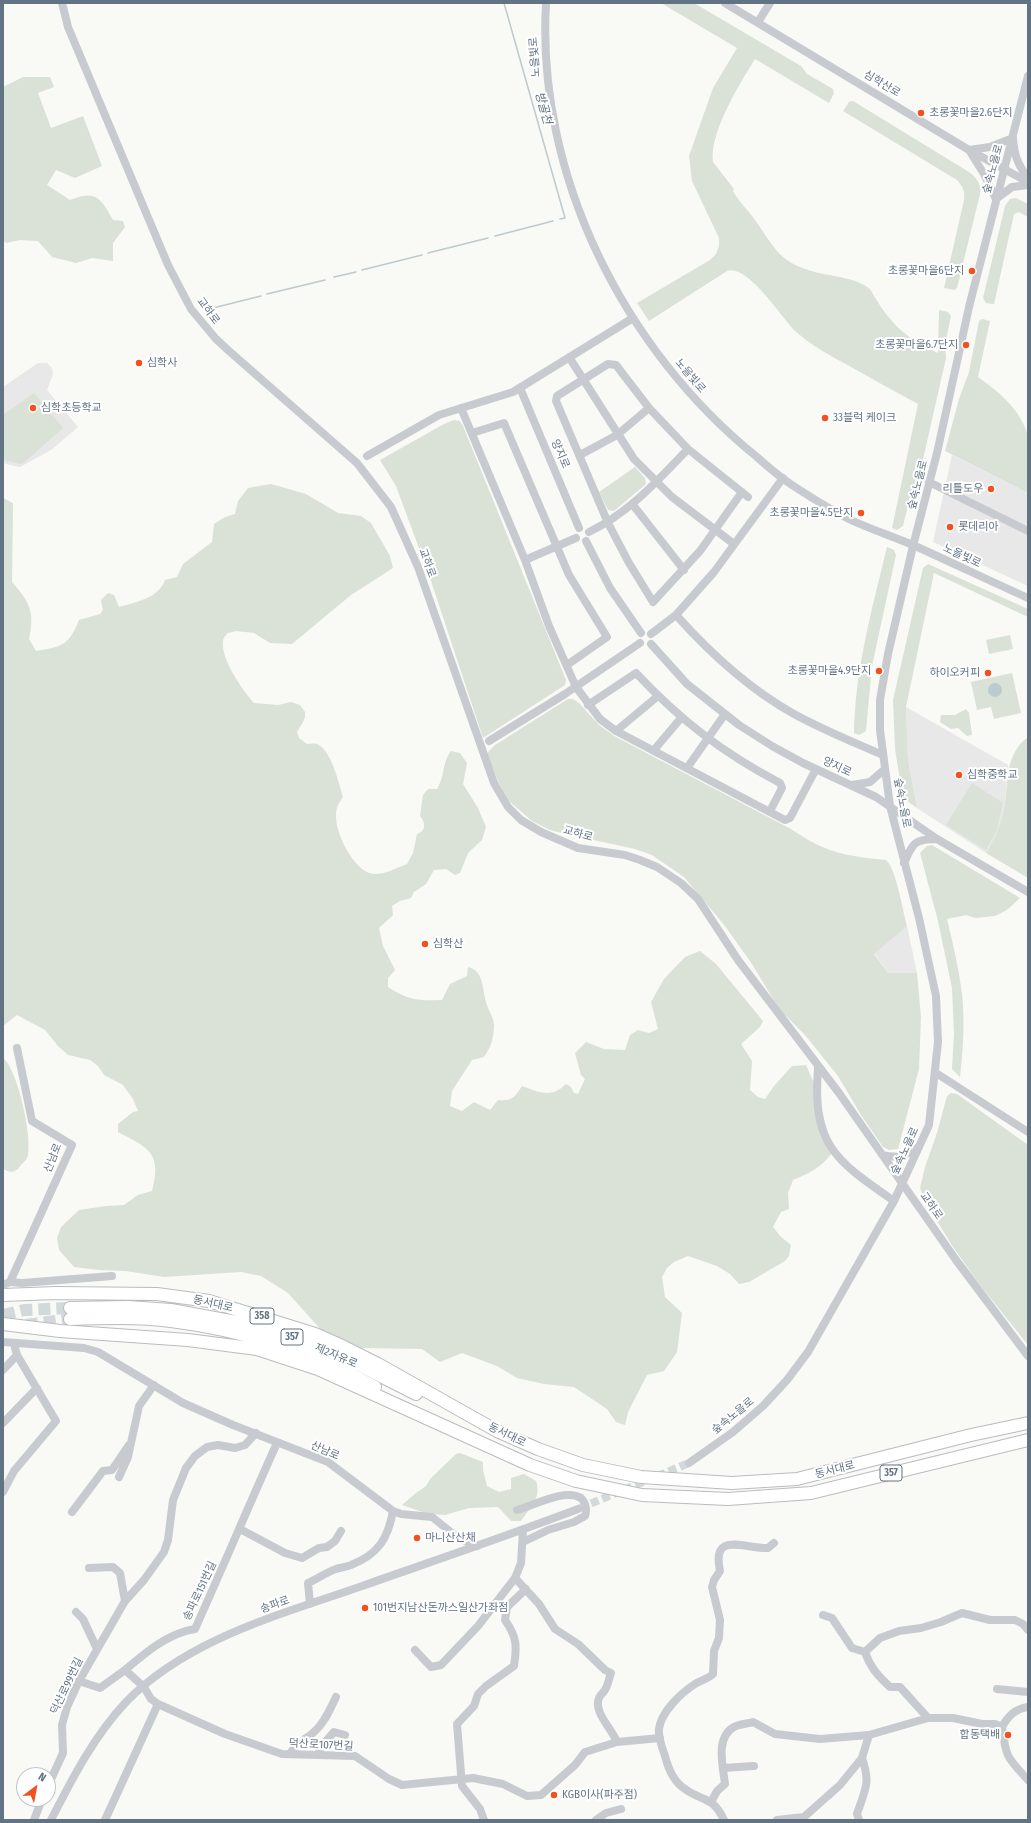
<!DOCTYPE html>
<html>
<head>
<meta charset="utf-8">
<style>
	body { margin:0 }
	#map { position:relative; width:1031px; height:1823px; overflow:hidden; background:#f9f9f6; font-family:"Fira Sans Condensed",sans-serif }
	canvas { display:block }
	.frame { position:absolute; inset:0; border:4px solid #627484; pointer-events:none }
	.north { position:absolute; left:16px; top:1767px; width:40px; height:40px; box-sizing:border-box; background:#fff; border:1px solid #c0c7ce; border-radius:50%; rotate:32deg; font-size:11px; font-weight:700; line-height:16px; text-align:center; color:#627484 }
	.north::after { content:''; display:block; margin:auto; width:14px; height:18px; background:#f1511f; clip-path:polygon(50% 0,100% 100%,50% 72%,0 100%) }
</style>
</head>
<body>
<div id="map">
<canvas width="1031" height="1823"></canvas>
<div class="frame"></div>
<div class="north">N</div>
</div>
<script>
const c = document.querySelector('canvas').getContext('2d');
c.lineJoin = 'round';
function fillPath(path, color) {
  c.fillStyle = color;
  c.fill(path, 'evenodd');
}
function stroke(path, color, width, dash) {
  c.strokeStyle = color;
  c.lineWidth = width;
  c.lineCap = dash ? 'butt' : 'round';
  c.setLineDash(dash || []);
  c.stroke(path);
}
function write(font, color, halo, rows, align = 'center') {
  c.font = font + ' "Fira Sans Condensed","Noto Sans KR",sans-serif';
  c.lineWidth = 4;
  c.setLineDash([]);
  c.textBaseline = 'middle';
  c.strokeStyle = halo;
  c.fillStyle = color;
  for (const [text, x, y, turn = 0] of rows) {
    c.save();
    c.translate(x, y);
    c.rotate((+turn || 0) * Math.PI / 180);
    c.textAlign = isNaN(turn) ? turn : align;
    if (halo) c.strokeText(text, 0, 0);
    c.fillText(text, 0, 0);
    c.restore();
  }
}
const built = new Path2D(`
	M38,363h9l5,5 1,6 -6,16 31,37 -27,23 -31,17 -14,-3 -3,-2v-75z
	M952,455l76,38v93l-95,-44z
	M906,707l102,58 -4,48 -5,17 -13,23 -69,-45 -9,-48z
	M907,926l10,47h-29l-14,-20z`);
const green = new Path2D(`
	M661,3h33l107,63 6,8 26,15 1,4 -5,10 -74,-44c-15,24 -46,74 -42,103l21,27 -1,2c6,11 15,19 22,29 21,29 23,42 60,52 19,5 40,5 55,17 18,32 34,49 68,64l1,-43 9,2 3,4 -6,29 1,13 -27,119 -8,16 -8,33 -6,4 -5,-2 26,-124c-22,-12 -44,-24 -67,-37 -20,-11 -41,-22 -58,-38 -13,-14 -46,-65 -66,-58l-78,50 -12,-18 73,-43 6,-6 3,-8v-8l-27,-57 -3,-25 24,-68 24,-40z
	M23,77h27l4,10 -16,6 13,35 32,-12 19,50 -27,12 -19,-8 -9,15 23,15c26,-10 30,-3 43,20l10,1 2,6 -12,16v18l-21,-3 -16,5 -24,-6 -14,-16 -18,-1 -14,3 -3,-3v-153z
	M853,101l116,71c8,6 13,13 11,22l-23,94 -3,2 -10,-2 20,-88c1,-9 -1,-13 -7,-20l-114,-69 6,-9z
	M1016,198l12,6v13l-9,-5 -5,2 -20,90 -8,-1 -3,-5 22,-92 5,-7z
	M982,319l8,2 -12,56c22,16 41,31 50,58v58l-83,-42 14,-52 10,-27 10,-51z
	M34,393l29,35 -41,36 -15,-3 -4,-4v-42z
	M454,420l6,1 3,5 103,254 -1,5 -82,53 -53,-160 -34,-92 -16,-26 64,-36z
	M635,467l10,11 1,6 -32,27 -6,-1 -9,-18z
	M271,484l35,10 32,19 23,3 10,7 19,33 3,12 -42,27 -59,49 -22,-1 -16,-10 -18,-2 -8,2c-2,2 -5,5 -5,8 -3,17 20,50 31,62l24,2 13,-3 9,3 5,7v5l-2,5 -6,10 2,6 8,6c3,0 7,-1 10,0 14,5 22,40 26,53 -2,3 -5,7 -6,11 -6,18 14,58 32,65 12,4 27,-5 38,-9l6,-11 4,-19c9,-3 9,-11 3,-18l3,-21 5,-6h9c8,-13 5,-27 14,-38l9,2 7,10 -4,21 15,24 8,19 -4,13 -14,13 -8,20 -5,2 -9,-6 -12,1 -8,14 -12,8 -3,6 -11,3 -8,5 1,9 -14,13 4,18 12,24 -7,8v9c20,13 30,14 54,13l8,-16 17,-8 1,-9c16,4 14,21 18,35 2,8 8,16 8,23 0,13 -3,22 -10,32l-12,3 -20,31 -2,15 12,5 12,-9 16,8 8,-10c15,1 16,-2 24,-14 17,6 29,13 44,-2l5,3 3,6 4,1 7,-15 -4,-4 -6,-22 11,-11 18,7 21,1 5,-15 8,-5 11,3 9,-4 -7,-27 13,-23 21,-22 15,-6 16,13 47,57 -3,6 -19,17 11,17 -2,29 8,7 7,2 9,-13 18,-20 14,-1 8,18 19,69c-13,16 -21,20 -40,28l-5,13 1,16 -8,3 -8,15 7,9 11,9 -2,11 -4,5 -36,21 -10,2 -9,-10 -13,-8 -29,-10 -14,6 -7,6 -5,9 3,20 17,16 -5,39 -13,19 -17,4 -19,37 -3,13 -9,-3 -9,-13 -33,-22 -30,-3 -27,-6 -20,-12 -35,-13 -22,9 -18,-13 -62,-1 -29,-7 -43,-48 -27,-17 -20,-4 -77,5 -38,-6 -27,-1 -25,-3 -15,-17 -2,-12 4,-11 18,-17 27,-4 18,-1 14,-10 14,-4c10,-38 -3,-43 -34,-59v-8l15,-12 5,-1 -5,-12 -10,-14 -19,-10 -6,-9 -8,-6 -22,-5 -10,-9 -13,-16 -28,-15 -14,11v-528l10,5 -1,79c18,20 23,31 17,57l7,12c26,-4 33,-6 43,-31l21,-6 3,-4 -2,-10 7,-7 6,2 5,12c17,-5 40,-9 46,-27l12,-3 6,-13 29,-22 2,-18 11,-7 10,-3 3,-13 10,-13z
	M887,547l7,3 2,5 -24,111 -6,65 -7,4 -5,-2c1,-63 18,-124 33,-186z
	M928,564l100,45v8l-94,-44 -28,134 2,53 9,48 -14,-10 -8,-49 -2,-49 30,-132z
	M1010,635l3,14 -24,5 -3,-14z
	M1012,673l9,40 -27,6 -3,-12 -14,3 -6,-28z
	M568,699h5l6,4 20,22 17,12 175,92c35,24 54,27 95,31 10,8 17,52 21,66l-33,28 14,19h29l4,44 -2,52 -21,80 -9,1 -6,-3 -22,-32 -23,-39 -33,-41 -26,-26 -27,-45 -27,-38 -41,-49 -32,-22 -17,-6 -65,-14 -20,-5 -18,-9 -23,-20 -11,-20 -10,-25v-4l7,-7z
	M966,709l3,4 3,22 -5,1 -9,-8 -7,1 -11,-7 1,-7h14z
	M1028,737v141l-42,-25c7,-12 14,-25 17,-39 7,-29 -1,-57 25,-77z
	M972,783l31,20 -6,27 -11,20 -40,-25z
	M932,845l88,53 -13,12 -12,6 -20,2 -9,-3 -19,4c6,25 12,50 15,75 3,27 1,57 -2,83l-8,-8 2,-35 -2,-46 -14,-67 -18,-68 7,-7z
	M3,1058c15,12 29,78 25,97 -1,4 -4,7 -7,10 -5,8 -10,8 -18,4z
	M951,1093l6,1 71,51v200l-48,-60 -27,-38 -27,-44 -6,-15 5,-21 12,-34 10,-37z
	M460,1453l23,9v8l4,16 12,6 12,-3v-11l13,-4 12,7c6,16 -6,27 -15,40h-10l-13,-14 -29,1 -24,7 -17,-1 -26,-9 14,-12 10,-7 5,-8 25,-24z`);
const water = new Path2D(`
	M988 690a7 7 0 1 1 14 0a7 7 0 1 1-14 0Z`);
const stream = new Path2D(`
	M504,3l61,215 -5,1
	M495,236l58,-15
	M428,253l60,-15
	M362,270l60,-15
	M334,277l22,-5
	M267,294l58,-14
	M213,308l48,-12`);
const minorTunnel = new Path2D(`
	M580,1508l109,-45`);
const highwayTunnel = new Path2D(`
	M3,1315l21,-5 46,-2
	M26,1325l44,-6`);
const minor = new Path2D(`
	M62,3l6,24 100,238 23,44 25,30 13,12 128,112 34,44 27,60 76,216 14,24 13,13 20,12 37,16 47,7 15,5 17,7 24,16 17,16 40,61 101,133 117,167 72,96
	M546,3c-10,172 78,347 211,454 11,10 23,20 35,28 20,13 40,26 61,36 20,9 41,16 62,25 38,17 75,35 113,52
	M725,3l244,147 59,32
	M758,22l12,-19
	M1028,178c-10,-13 -14,-23 -15,-40l-23,9 -21,3 15,24 12,25 16,-12 16,-2
	M569,357l65,102 38,38 62,47
	M520,388l59,140
	M461,408l64,152 24,66 27,61 24,32 16,12 169,89 5,-2 26,-49
	M472,433l32,-10 65,152 38,62 -40,28
	M580,455l37,-20 32,-27
	M367,456l72,-41 74,-23 120,-74
	M929,482l99,49
	M742,492l-42,59 -47,51 -24,-39 -21,-40 -52,-122 1,-5 51,-32 8,1 33,43 39,41 60,48
	M633,505l51,65
	M589,532c40,-19 68,-51 99,-83
	M586,541l24,47 31,45
	M525,560l51,-22
	M676,615c34,38 73,74 118,99 29,16 59,28 89,41
	M651,634l25,-19 38,-43 69,-94
	M651,644l36,40 52,41 33,21 31,17 73,34 61,42 91,53
	M588,705l48,-32c44,47 87,80 144,110l2,5 -12,23
	M616,731l42,-35
	M489,741l76,-47 75,-51
	M654,750l27,-32
	M687,768l38,-54
	M852,785l18,-3 15,-13
	M904,863c9,-20 10,-24 33,-24
	M818,1068c-6,77 17,92 76,133
	M936,1073l92,59
	M883,1155c15,4 23,0 36,-8
	M10,1282l62,-137 -40,-24 -15,-73
	M3,1285l7,-3 12,1 90,-7
	M3,1342l81,6 14,4 85,51 50,22 95,37 65,49 8,3 31,3 25,20 20,9
	M3,1370l14,-15
	M3,1423l34,-35
	M277,1443c-28,62 -54,124 -82,186 -27,4 -50,24 -70,41l19,17 7,12 7,5 67,30 57,20 73,2 34,23 13,6 71,-7 30,6 24,12 14,-1 34,-30 10,-13 32,-10 43,-4
	M689,1463l44,-31 30,-26 24,-26 21,-28 86,-151 35,-76 9,-83 -2,-46 -17,-78 -29,-112 -10,-76v-30l8,-46 25,-108 24,-93 32,-146 59,-231
	M119,1477l9,-20 11,-51 15,-21
	M3,1492l11,-21 42,-50 -39,-66 -3,-11
	M517,1510c18,-5 48,-22 64,-12 5,5 6,12 4,18l-11,6 -26,8 -25,12
	M72,1512l31,-41 9,-1 17,-25
	M240,1529l45,24 17,5 17,-10 8,-1 8,-6 6,-10
	M89,1568l24,-1 7,6 5,28
	M515,1578l24,26 16,25 23,15 27,26 6,3c-2,5 -3,12 -6,17 -2,3 -5,5 -6,8 -6,14 13,31 18,44
	M310,1604l-2,-21c9,-4 19,-11 28,-14 5,-2 11,-2 15,-4 28,-11 37,-27 42,-54
	M76,1612l7,7 14,30
	M823,1615l9,3 20,30 13,4c5,15 13,24 25,35h10l28,31
	M415,1650l16,17 10,-2 37,-39 37,-48 6,-15 2,-33
	M865,1652l15,-14 19,-7 22,-3 20,-6 21,-9 28,7h25l8,4 5,6
	M79,1681l21,7 25,-18
	M997,1689l31,3
	M1002,1727c4,31 5,30 26,53
	M1002,1727c6,-11 13,-18 26,-20
	M290,1754c7,-13 16,-14 25,-23 10,-9 15,-22 21,-34
	M319,1754l1,-6 14,-16 11,3
	M723,1768l31,-2
	M48,1786l15,-33 -1,-28 5,-18 12,-26 46,-80 19,-21 20,-28 4,-12 5,-40 13,-32 9,-12 12,-9 11,-2 17,3 10,-3 11,-12
	M711,1802l6,-11 8,-7c-2,-17 -10,-47 9,-57 5,-3 13,-3 19,-5l22,12 45,5 49,-4 59,-17h25l29,6h13l7,3
	M34,1820l8,-21
	M51,1820c21,-41 43,-84 75,-118 62,-64 157,-88 239,-117 71,-25 142,-49 213,-76
	M105,1820l53,-116
	M484,1820l-4,-11 -18,-23 -5,-62 17,-18 4,-12 8,-8 28,-20c3,-20 3,-29 -9,-46l2,-13 19,-18
	M596,1820l10,-7 15,-4
	M724,1820c-11,-24 -21,-18 -39,-31 -11,-7 -17,-21 -20,-33 -3,-9 -7,-18 -6,-27 2,-17 22,-36 36,-45 6,-4 13,-5 18,-10l1,-23 5,-13 1,-18 -8,-33 2,-7 6,-9c-9,-41 25,-22 48,-23l6,-5
	M777,1820l27,-3 36,-32 22,-27 7,-23
	M859,1820l-2,-6c8,-25 14,-30 5,-56`);
const highway = new Path2D(`
	M3,1295l53,-2 101,1 52,7 106,33 27,12 36,18 119,67 41,18 45,16 58,12 91,6 65,-4 174,-44 57,-12
	M70,1308l58,-1 43,3 65,12 57,16 30,11 30,13 63,32
	M70,1319c34,-1 68,-2 101,2 72,9 141,31 204,66
	M3,1324l57,7 128,9 69,9 61,20 212,96 46,16 66,14 86,4 83,-6 217,-53`);
const markers = [
	[921,113,4,"#f1511f"],
	[972,271,4,"#f1511f"],
	[966,345,4,"#f1511f"],
	[139,363,4,"#f1511f"],
	[33,408,4,"#f1511f"],
	[825,418,4,"#f1511f"],
	[991,489,4,"#f1511f"],
	[861,513,4,"#f1511f"],
	[950,527,4,"#f1511f"],
	[879,671,4,"#f1511f"],
	[988,673,4,"#f1511f"],
	[959,775,4,"#f1511f"],
	[425,944,4,"#f1511f"],
	[417,1538,4,"#f1511f"],
	[365,1608,4,"#f1511f"],
	[1008,1735,4,"#f1511f"],
	[554,1795,4,"#f1511f"]
];
const shields = [
	[262,1316,24],
	[292,1337,22],
	[891,1473,22]
];
const shieldNames = [
	["358",262,1316],
	["357",292,1337],
	["357",891,1473]
];
const streetNames = [
	["노을빛로",535,57,-94],
	["심학산로",882,84,31],
	["숲속노을로",993,169,-75],
	["교하로",208,311,53],
	["노을빛로",690,376,50],
	["양지로",560,454,67],
	["숲속노을로",918,485,-76],
	["노을빛로",962,556,25],
	["교하로",427,563,70],
	["양지로",837,767,25],
	["숲속노을로",902,803,79],
	["교하로",578,834,16],
	["숲속노을로",905,1151,-65],
	["산남로",53,1158,-68],
	["교하로",931,1206,55],
	["동서대로",213,1304,13],
	["제2자유로",336,1356,23],
	["숲속노을로",733,1416,-39],
	["동서대로",507,1435,26],
	["산남로",325,1451,24],
	["동서대로",835,1470,-14],
	["송파로151번길",200,1591,-65],
	["송파로",275,1605,-20],
	["덕산로99번길",67,1686,-65],
	["덕산로107번길",321,1745,3]
];
const poiNames = [
	["초롱꽃마을2.6단지",929,113],
	["초롱꽃마을6단지",964,271,"right"],
	["초롱꽃마을6.7단지",958,345,"right"],
	["심학사",147,363],
	["심학초등학교",41,408],
	["33블럭 케이크",833,418],
	["리틀도우",983,489,"right"],
	["초롱꽃마을4.5단지",853,513,"right"],
	["롯데리아",958,527],
	["초롱꽃마을4.9단지",871,671,"right"],
	["하이오커피",980,673,"right"],
	["심학중학교",967,775],
	["심학산",433,944],
	["마니산산채",425,1538],
	["101번지남산돈까스일산가좌점",373,1608],
	["합동택배",1000,1735,"right"],
	["KGB이사(파주점)",562,1795]
];
const waterNames = [
	["방골천",543,108,74]
];
fillPath(built, '#e7e8e7');
fillPath(green, '#dae1d7');
fillPath(water, '#bdcace');
stroke(stream, '#bdcace', 1.5);
stroke(minorTunnel, '#d3d8da', 8, [8, 4]);
stroke(highwayTunnel, '#d3d8da', 12, [12, 6]);
stroke(highway, '#b9bdc0', 14);
stroke(minor, '#c7cbcf', 8);
stroke(highway, '#fff', 12);
for (const [x, y, r, color] of markers) {
  const dot = new Path2D();
  dot.arc(x, y, r, 0, 2 * Math.PI);
  c.fillStyle = color;
  c.fill(dot);
  stroke(dot, '#fff', 1.5);
}
for (const [x, y, w] of shields) {
  const box = new Path2D();
  box.roundRect(x - w / 2, y - 8, w, 16, 3);
  c.fillStyle = '#fff';
  c.fill(box);
  stroke(box, '#627484', 1);
}
write('bold 10px', '#627484', null, shieldNames);
write('11px', '#627484', '#fff', streetNames);
write('11px', '#627484', '#fff', poiNames, 'left');
write('italic 12px', '#5d747e', '#fff', waterNames);
</script>
</body>
</html>
